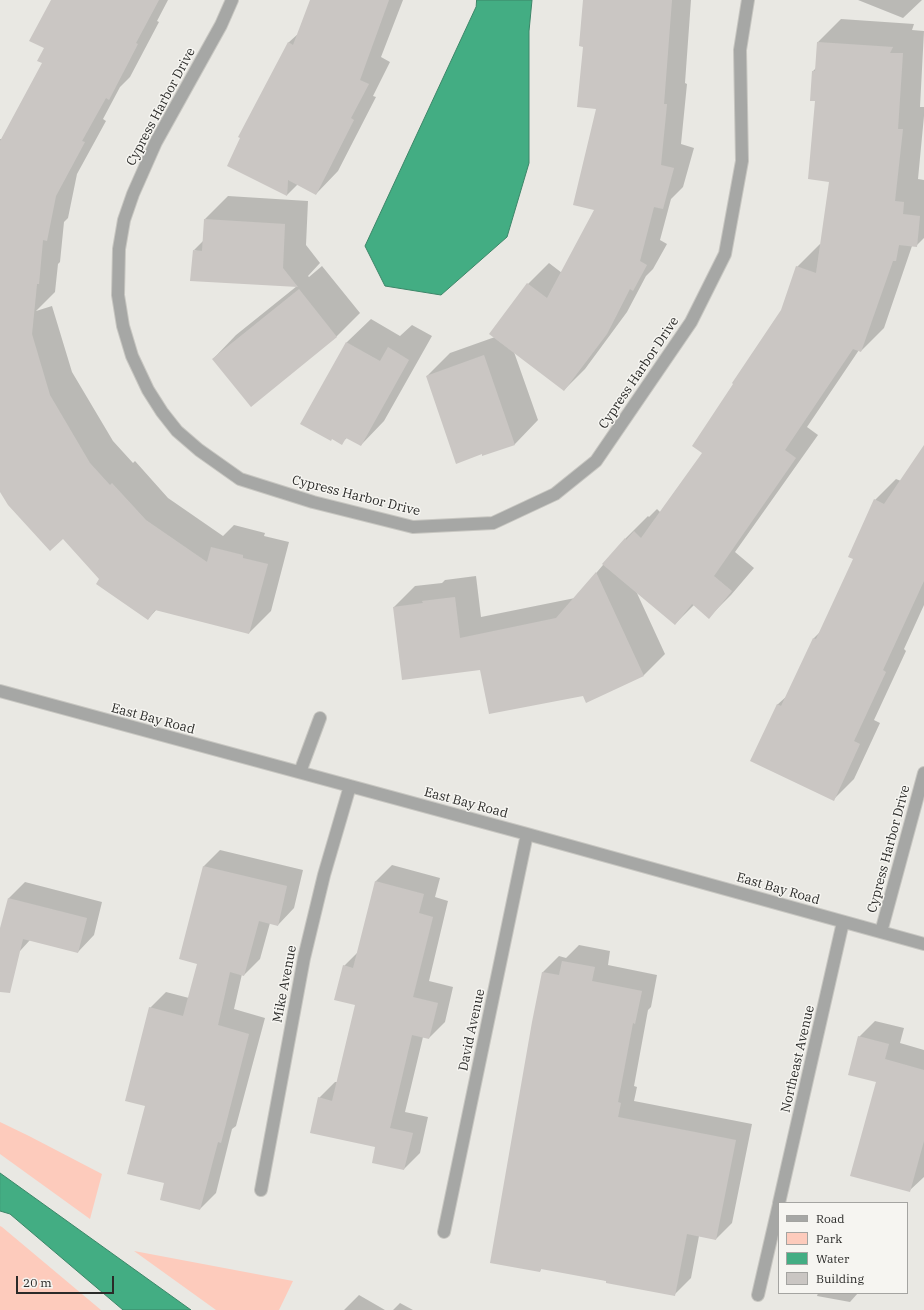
<!DOCTYPE html>
<html>
<head>
<meta charset="utf-8">
<style>
	body { margin:0 }
	#map { position:relative; width:924px; height:1310px; overflow:hidden; background:#e9e8e3; font-family:"IBM Plex Serif",serif }
	canvas { display:block }
	.legend { position:absolute; left:778px; top:1202px; width:130px; height:92px; box-sizing:border-box; background:#f6f5f1; border:1px solid #a4a4a1; margin:0; padding:5px 7px; list-style:none; font-size:12px; color:#2a2a28 }
	.legend li { display:flex; align-items:center; gap:8px; height:20px }
	.legend b { width:20px; border:1px solid #a4a4a1 }
	.scale { position:absolute; left:16px; top:1276px; width:98px; height:18px; box-sizing:border-box; border:2px solid #2a2a28; border-top:0; padding-left:5px; font-size:12px; line-height:14px; white-space:nowrap; color:#2a2a28; -webkit-text-stroke:3px #f6f5f1; paint-order:stroke }
</style>
</head>
<body>
<div id="map">
<canvas width="924" height="1310"></canvas>
<ul class="legend">
<li><b style="height:5px;background:#a6a7a5"></b>Road</li>
<li><b style="height:11px;background:#fdcbbc"></b>Park</li>
<li><b style="height:11px;background:#43ad83"></b>Water</li>
<li><b style="height:11px;background:#cac6c3"></b>Building</li>
</ul>
<div class="scale">20 m</div>
</div>
<script>
const c = document.querySelector('canvas').getContext('2d');
c.lineJoin = 'round';
function fillPath(path, color) {
  c.fillStyle = color;
  c.fill(path, 'evenodd');
}
function stroke(path, color, width, dash) {
  c.strokeStyle = color;
  c.lineWidth = width;
  c.lineCap = dash ? 'butt' : 'round';
  c.setLineDash(dash || []);
  c.stroke(path);
}
function write(font, color, halo, rows, align = 'center') {
  c.font = font + ' "IBM Plex Serif",serif';
  c.lineWidth = 3;
  c.setLineDash([]);
  c.textBaseline = 'middle';
  c.strokeStyle = halo;
  c.fillStyle = color;
  for (const [text, x, y, turn = 0] of rows) {
    c.save();
    c.translate(x, y);
    c.rotate((+turn || 0) * Math.PI / 180);
    c.textAlign = isNaN(turn) ? turn : align;
    if (halo) c.strokeText(text, 0, 0);
    c.fillText(text, 0, 0);
    c.restore();
  }
}
const green = new Path2D(`
	M0,1122l29,14 73,38 -12,45 -90,-65z
	M0,1226l2,1 99,83h-101z
	M134,1251l159,30 -14,29h-63z`);
const water = new Path2D(`
	M477,0h55l-3,31v132l-22,74 -66,58 -56,-9 -20,-40 111,-239z
	M0,1173l191,137h-68l-113,-96 -10,-3z`);
const shadow = new Path2D(`
	M58,0h110l-11,21 2,1 -29,55 -10,10 -17,32 3,2 -29,53 -9,44 -4,4 -4,40 -2,2 -3,28 -19,19 16,-5 20,66 41,69 20,22 2,-2 33,37 55,38 11,-11 31,8 -1,3 25,6 -18,69 -22,22 -92,-24 -9,10 -48,-40 -37,-41 -63,-48v-351h2l41,-76 2,-15z
	M311,0h92l-22,57 9,5 -17,34 3,1 -38,74 -22,23 -18,-10 -11,11 1,-152 11,-10z
	M584,0h107l-6,83 2,1 -6,60 13,4 -11,39 -12,12 -11,41 7,4 -14,25 -7,7 -19,36 -42,57 -21,21 -50,-38 24,68 -23,24 -32,11 -56,-79 23,-23 45,-16 33,-53 21,-21 13,10 34,-63 1,-102 -13,-62z
	M858,0h64l-19,18z
	M841,19l73,5 -2,6 12,1 -4,76h4v9l-6,63 6,1v58l-8,8h-4l-28,82 -23,23 -2,-1 -52,77 11,8 -83,117 19,16 -23,27 -22,22 -15,-12 -19,19 -39,-33 29,63 -21,21 -61,19 -102,-25 -87,-62 21,-21 27,-3 3,-3 31,-4 5,41 94,-19 50,-59 23,-23 1,1 8,-8 4,4 42,-60 79,-143 15,-43 23,-23h1l9,-63 -14,-81 -3,-29 3,-3 2,-26z
	M228,196l80,5 -2,44 14,18 -12,13 1,1 13,-11 38,47 -24,24 -123,22 23,-24 61,-49 -103,-36 9,-9 2,-22z
	M371,319l29,17 12,-11 20,11 -48,85 -23,24 -13,-8 -7,6 -39,-19 45,-82z
	M924,447v158l-20,44 2,2 -32,69 6,3 -26,56 -21,21 -56,-95 11,-10 26,-57 8,-8 32,-72 21,-58 21,-21 5,2z
	M220,850l83,20 -9,38 -16,17 -8,-2 -10,36 -16,16 -2,-1 -8,35 31,9 -29,108 -4,3 -16,64 -16,16 -35,-26 -19,-77 4,-98 16,-16 23,6 9,-35 -18,-5 24,-92z
	M392,865l48,13 -5,19 13,4 -19,80 24,6 -8,35 -16,16 -6,-1 -18,75 23,5 -8,36 -16,16 -85,-71 16,-16h3l18,-78 -12,-38 14,-14 18,-71z
	M25,882l77,20 -8,33 -16,17 -48,-12 -10,11 -20,-5v-14l9,-34z
	M579,945l31,6 -2,14 49,10 -6,32 -3,3 -14,76 3,1 -3,14 118,23 -20,99 -16,16 -17,-3 -8,42 -16,16 -133,-26 -2,3 3,-299 16,-16 7,2z
	M875,1021l29,7 -4,15 24,7v127l-15,14 -32,-109 -18,-45z
	M818,1293h40l-8,9 -33,-6z
	M359,1295l26,15h-41z
	M400,1303l13,7h-20z`);
const building = new Path2D(`
	M51,0h108l-23,43 2,1 -29,56 -3,-2 -24,43 3,1 -29,54 -9,45 -4,-1 -4,44h-2l-5,50 18,61 40,68 20,22 2,-2 34,37 61,42 4,-15 32,8v3l25,6 -19,70 -94,-24 -7,10 -52,-36 3,-5 -36,-40 -13,12 -42,-46 -8,-13v-351l42,-78 -5,-2 7,-13 -15,-7z
	M310,0h79l-29,80 9,4 -18,34 3,2 -38,75 -28,-15 -1,16 -60,-30 13,-28 -2,-1 50,-95 5,3z
	M583,0h89l-8,104h3l-6,61 13,3 -11,41 -9,-2 -14,54 7,4 -14,26 -3,-2 -23,45 -43,57 -75,-57 38,-51 20,15 47,-88 -21,-5 23,-96 -19,-2 6,-60 -4,-1z
	M817,42l76,5 -3,6h13l-5,76h5l-8,72 9,1 -1,12 17,2 -3,31 -18,-2 -3,16h-3l-32,91 -8,-3 -68,101 11,8 -82,118 18,15 -23,28 -17,-15 -17,21 -73,-61 23,-26 1,2 8,-9 7,7 61,-85 -10,-7 41,-62 -1,-1 49,-73 15,-44 20,7 13,-91 -21,-3 7,-78h-5l2,-30h3z
	M204,219l81,5 -2,44 15,19 -108,-6 3,-31 9,1z
	M299,289l38,48 -86,70 -39,-48z
	M346,342l34,19 8,-14 21,13 -48,86 -15,-8 -4,7 -10,-6 -1,2 -31,-17z
	M484,355l31,90 -33,11v-2l-26,10 -30,-88z
	M924,445v136l-41,89 3,2 -32,69 6,3 -26,57 -84,-40 27,-57 4,2 32,-68 3,1 37,-80 -5,-2 26,-58 10,5z
	M596,572l48,104 -58,27 -3,-7 -94,18 -9,-44 -78,10 -9,-73 30,-4 -1,-2 33,-4 5,41 96,-20z
	M203,866l84,20 -9,40 -19,-5 -15,55 -14,-4 -12,53 31,9 -28,109 -3,-1 -18,68 -40,-10 4,-17 -37,-9 18,-68 -20,-5 24,-94 34,9 14,-52 -18,-5z
	M375,881l49,13 -5,19 14,4 -20,80 25,6 -9,36 -17,-4 -22,93 23,5 -9,37 -32,-7 3,-16 -65,-14 8,-36 14,4 23,-96 -21,-5 9,-35 10,3z
	M8,898l79,20 -9,35 -55,-14 -13,54 -10,-1v-64z
	M562,961l33,6 -3,14 50,10 -7,33 -2,-1 -15,79 3,1 -3,14 118,23 -20,100 -29,-6 -12,62 -69,-13v-2l-65,-12 -1,3 -50,-9 42,-241 10,-50 17,3z
	M858,1036l31,8 -4,15 39,11v71l-14,51 -60,-16 26,-94 -28,-7z`);
const minor = new Path2D(`
	M232,0l-11,25 -65,117 -23,52 -9,26 -5,29 -1,46 5,31 9,30 16,34 14,22 15,19 22,19 41,29 73,23 100,25 80,-4 62,-29 41,-33 95,-139 34,-68 17,-93 -2,-111 8,-50
	M0,691l527,143 397,110
	M300,772l20,-54
	M881,932l43,-159
	M261,1190l43,-232 20,-83 26,-89
	M779,1203l64,-281
	M444,1232l83,-398
	M758,1295l21,-91`);
const streetNames = [
	["Cypress Harbor Drive",161,107,-62],
	["Cypress Harbor Drive",639,373,-56],
	["Cypress Harbor Drive",356,496,14],
	["East Bay Road",153,719,15],
	["East Bay Road",466,803,15],
	["Cypress Harbor Drive",889,849,-75],
	["East Bay Road",778,889,16],
	["Mike Avenue",285,984,-79],
	["David Avenue",472,1030,-78],
	["Northeast Avenue",798,1059,-77]
];
fillPath(green, '#fdcbbc');
fillPath(water, '#43ad83');
stroke(water, '#3c8668', 1);
fillPath(shadow, '#0003');
fillPath(building, '#cac6c3');
stroke(minor, '#c7c6c1', 14);
stroke(minor, '#a6a7a5', 12);
write('13px', '#2a2a28', '#f6f5f1', streetNames);
</script>
</body>
</html>
